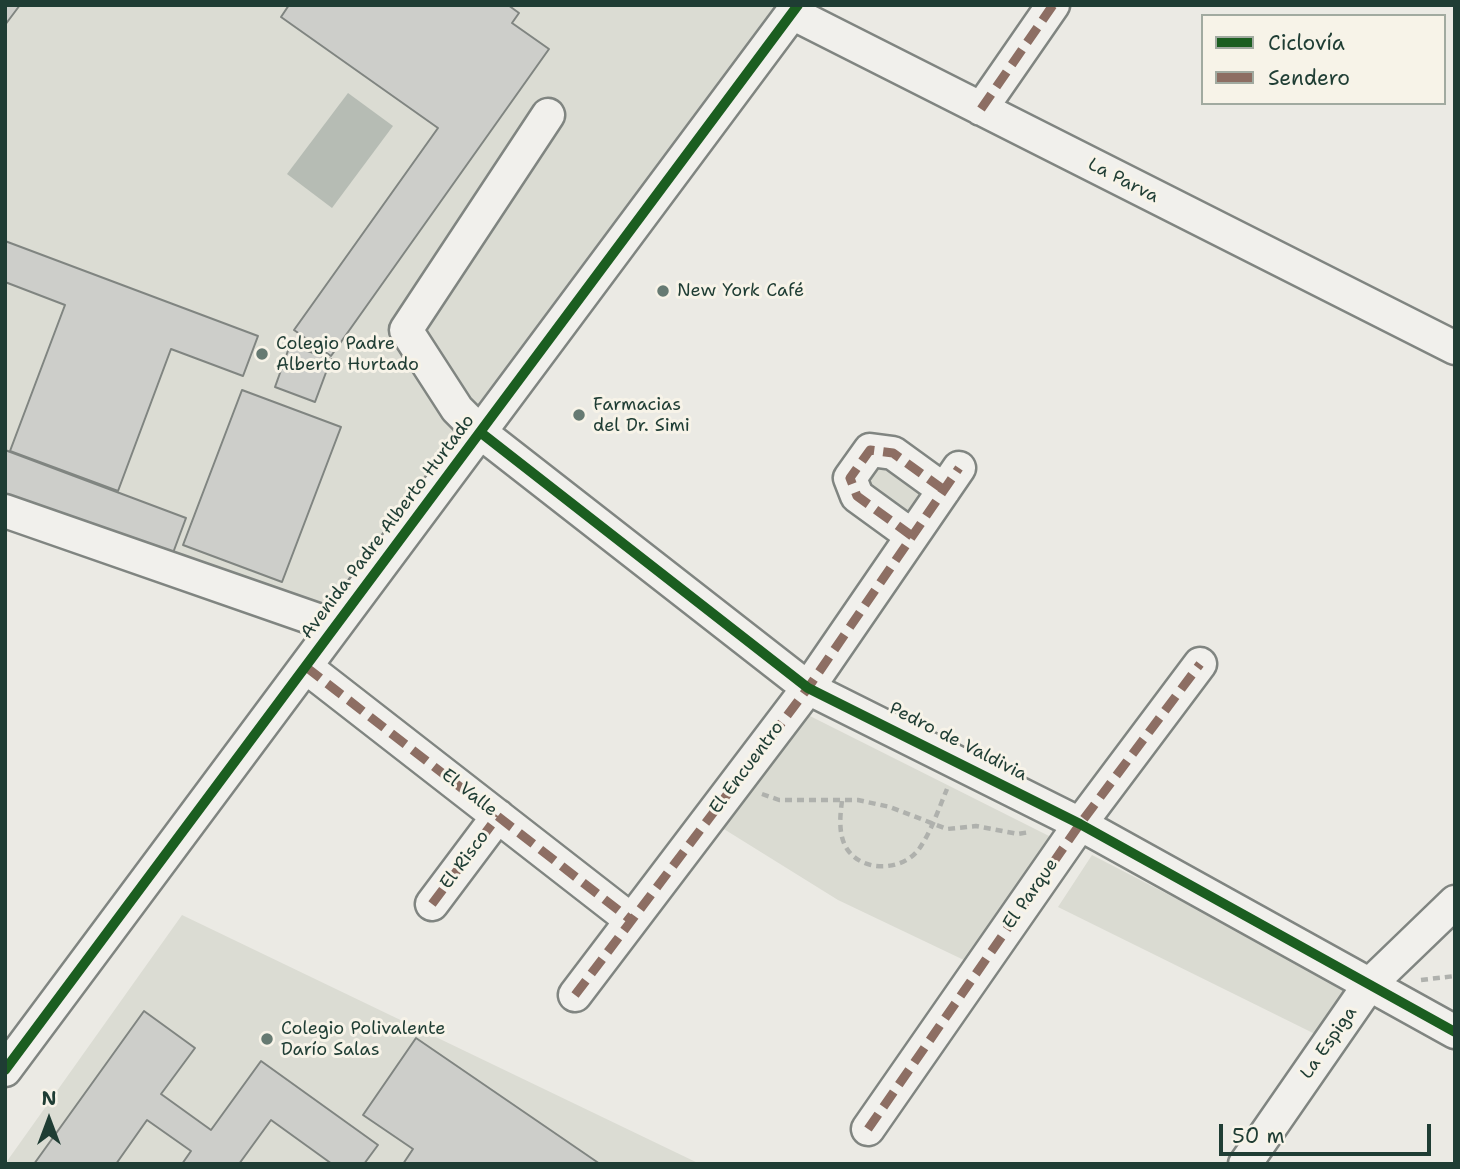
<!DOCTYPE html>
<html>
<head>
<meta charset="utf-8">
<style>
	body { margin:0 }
	#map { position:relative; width:1460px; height:1169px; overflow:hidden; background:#ebeae4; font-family:"Shantell Sans",sans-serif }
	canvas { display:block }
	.frame { position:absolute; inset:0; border:7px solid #1f3d34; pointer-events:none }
	.legend { position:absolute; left:1201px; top:14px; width:245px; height:91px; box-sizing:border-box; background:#f7f3e8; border:2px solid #a1aaa0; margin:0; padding:9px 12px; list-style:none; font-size:21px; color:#1f3d34 }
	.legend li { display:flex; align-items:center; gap:14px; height:35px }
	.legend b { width:35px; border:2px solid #a1aaa0 }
	.north { position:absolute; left:14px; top:1085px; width:70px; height:70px; -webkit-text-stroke:5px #f7f3e8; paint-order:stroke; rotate:0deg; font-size:19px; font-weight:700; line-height:28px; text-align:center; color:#1f3d34 }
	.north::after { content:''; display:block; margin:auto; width:24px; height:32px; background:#1f3d34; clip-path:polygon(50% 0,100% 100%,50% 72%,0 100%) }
	.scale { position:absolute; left:1219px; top:1124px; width:212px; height:32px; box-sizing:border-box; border:4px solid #1f3d34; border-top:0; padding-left:9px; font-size:21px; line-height:24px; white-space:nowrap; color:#1f3d34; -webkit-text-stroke:5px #f7f3e8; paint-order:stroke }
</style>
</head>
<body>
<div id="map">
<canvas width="1460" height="1169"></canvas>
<div class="frame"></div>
<ul class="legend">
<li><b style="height:9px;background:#1b5e20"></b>Ciclovía</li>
<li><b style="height:9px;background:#8d6e63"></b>Sendero</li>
</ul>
<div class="north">N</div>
<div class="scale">50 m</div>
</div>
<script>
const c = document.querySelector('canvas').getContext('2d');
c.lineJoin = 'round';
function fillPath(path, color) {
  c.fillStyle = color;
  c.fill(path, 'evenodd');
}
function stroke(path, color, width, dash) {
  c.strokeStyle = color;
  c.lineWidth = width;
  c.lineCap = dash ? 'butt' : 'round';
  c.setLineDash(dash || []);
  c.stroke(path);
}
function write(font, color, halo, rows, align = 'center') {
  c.font = font + ' "Shantell Sans",sans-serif';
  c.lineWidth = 6;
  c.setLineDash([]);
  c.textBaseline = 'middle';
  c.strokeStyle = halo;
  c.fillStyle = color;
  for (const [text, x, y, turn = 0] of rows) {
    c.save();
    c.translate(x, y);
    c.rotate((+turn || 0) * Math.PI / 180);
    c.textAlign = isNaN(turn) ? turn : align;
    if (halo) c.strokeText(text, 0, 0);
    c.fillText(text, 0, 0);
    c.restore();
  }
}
const built = new Path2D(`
	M5,5h770l-193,267 -274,358 -303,-111z
	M182,915l518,249h-695z`);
const green = new Path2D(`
	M879,462l46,35 -17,22 -46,-35z
	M804,713l251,126 -89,122 -128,-61 -119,-74z
	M1092,855l259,134 -36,45 -257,-127z`);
const water = new Path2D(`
	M348,93l45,33 -61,82 -45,-34z`);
const building = new Path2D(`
	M5,5h15l-15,20z
	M289,5h219l11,8 -7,10 37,26 -218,307 -37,-26 144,-202 -157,-111z
	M5,241l253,95 -15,40 -72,-27 -53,142 -108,-40 55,-146 -60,-23z
	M290,345l41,14 -16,43 -40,-15z
	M242,390l99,37 -59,155 -99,-37z
	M5,450l181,68 -16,43 -165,-62z
	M144,1011l51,37 -34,46 50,36 50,-69 117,84 -14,19h-32l-61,-44 -32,44h-57l9,-13 -44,-31 -31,44h-82z
	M416,1038l184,126h-197l10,-15 -50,-34z`);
const path = new Path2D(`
	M762,794l17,6h79l32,7 57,22 29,-3 42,8 12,-2
	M842,801c-2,15 -4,34 5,48 16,24 56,22 72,0 12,-17 20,-41 28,-60
	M1421,980l34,-4`);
const minor = new Path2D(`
	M792,13l663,335
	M981,109l72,-104
	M548,115l-142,215 51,79 23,23 328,256 272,136 375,208
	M5,511l330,115
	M912,536l-55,-40 -7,-18 20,-28 23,3 51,37
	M306,667l325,253
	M432,904l66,-88
	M575,995l233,-307 151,-220
	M5,1070l793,-1065
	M868,1129l212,-305 120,-160
	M1245,1164l124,-179 86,-83`);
const quiet = new Path2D(`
	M981,109l72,-104
	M912,536l-55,-40 -7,-18 20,-28 23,3 51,37
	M306,667l325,253
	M432,904l66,-88
	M575,995l233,-307 151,-220
	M868,1129l212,-305 120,-160`);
const cycleway = new Path2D(`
	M480,432l328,256 272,136 375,208
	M5,1070l793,-1065`);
const markers = [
	[663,291,7,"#667a72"],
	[262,354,7,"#667a72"],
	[579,415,7,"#667a72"],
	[267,1039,7,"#667a72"]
];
const streetNames = [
	["La Parva",1123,181,27],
	["Avenida Padre Alberto Hurtado",388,527,-53],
	["Pedro de Valdivia",958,742,27],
	["El Encuentro",747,768,-53],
	["El Valle",469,793,38],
	["El Risco",465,860,-53],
	["El Parque",1031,894,-55],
	["La Espiga",1329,1043,-55]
];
const poiNames = [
	["New York Café",677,291],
	["Colegio Padre",276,344],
	["Alberto Hurtado",276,365],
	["Farmacias",593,405],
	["del Dr. Simi",593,426],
	["Colegio Polivalente",281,1029],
	["Darío Salas",281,1050]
];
fillPath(built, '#dbdcd3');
fillPath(green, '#dadbd2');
fillPath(water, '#b6bcb4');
fillPath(building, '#cdceca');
stroke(building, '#808581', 2);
stroke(minor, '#808581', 37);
stroke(path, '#afb1ad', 4.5, [7, 5]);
stroke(minor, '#f1f0ec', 32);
stroke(quiet, '#8d6e63', 9, [18, 9]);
stroke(cycleway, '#1b5e20', 10);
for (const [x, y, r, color] of markers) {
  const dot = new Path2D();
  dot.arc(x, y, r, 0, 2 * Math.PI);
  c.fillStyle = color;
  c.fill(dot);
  stroke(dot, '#f7f3e8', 2.5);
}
write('18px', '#1f3d34', '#f7f3e8', streetNames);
write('18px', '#1f3d34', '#f7f3e8', poiNames, 'left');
</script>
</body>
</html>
